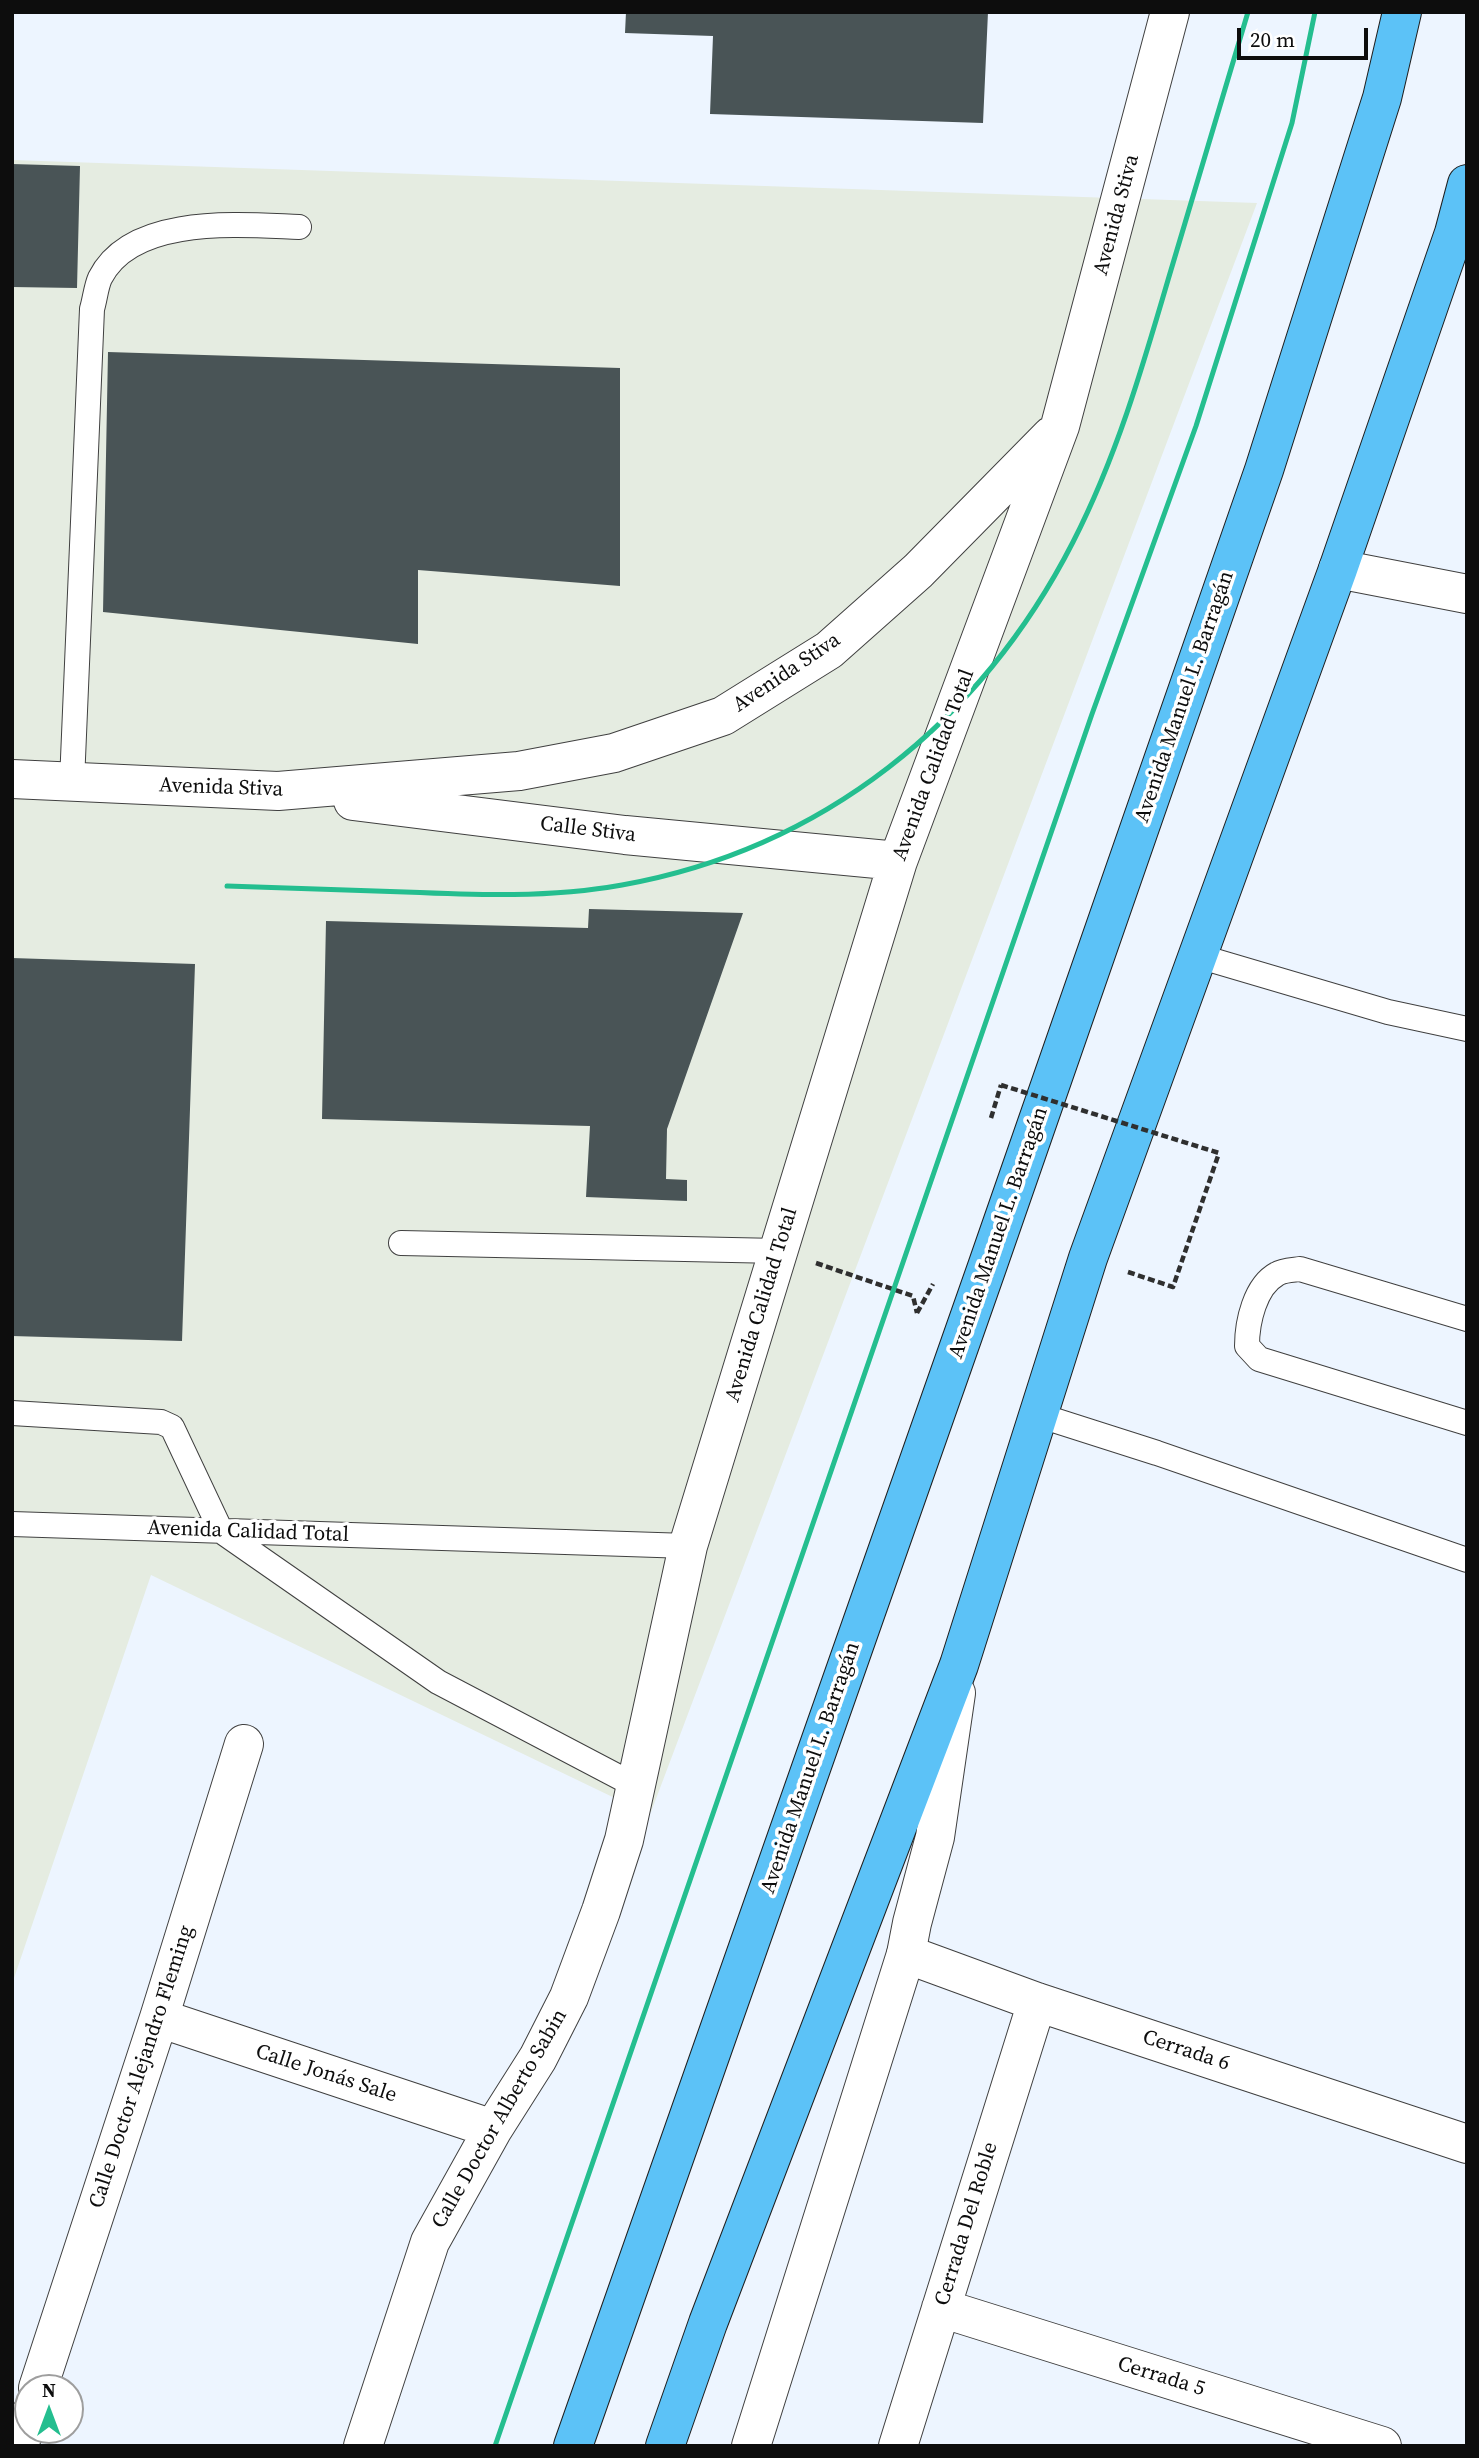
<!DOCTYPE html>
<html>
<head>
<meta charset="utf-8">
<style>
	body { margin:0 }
	#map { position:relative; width:1479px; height:2458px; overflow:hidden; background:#edf5ff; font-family:"Source Serif 4",serif }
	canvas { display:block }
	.frame { position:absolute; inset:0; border:14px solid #0d0d0d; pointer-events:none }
	.north { position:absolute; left:14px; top:2374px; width:70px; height:70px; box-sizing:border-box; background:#fff; border:2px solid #9e9e9e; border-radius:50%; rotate:0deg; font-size:19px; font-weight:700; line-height:28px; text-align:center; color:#0d0d0d }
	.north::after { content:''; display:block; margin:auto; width:24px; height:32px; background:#24be8f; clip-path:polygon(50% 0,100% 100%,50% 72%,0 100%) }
	.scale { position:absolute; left:1237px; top:28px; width:131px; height:32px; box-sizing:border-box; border:4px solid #0d0d0d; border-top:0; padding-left:9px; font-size:21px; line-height:24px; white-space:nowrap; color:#0d0d0d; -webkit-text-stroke:5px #fff; paint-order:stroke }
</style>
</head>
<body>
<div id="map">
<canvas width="1479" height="2458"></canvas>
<div class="frame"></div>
<div class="north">N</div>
<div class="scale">20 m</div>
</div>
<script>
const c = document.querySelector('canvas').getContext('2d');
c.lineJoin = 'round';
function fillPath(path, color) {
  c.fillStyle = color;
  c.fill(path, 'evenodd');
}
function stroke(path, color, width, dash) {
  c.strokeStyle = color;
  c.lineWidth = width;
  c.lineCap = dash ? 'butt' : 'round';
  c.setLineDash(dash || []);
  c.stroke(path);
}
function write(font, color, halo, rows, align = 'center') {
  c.font = font + ' "Source Serif 4",serif';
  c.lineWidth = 7;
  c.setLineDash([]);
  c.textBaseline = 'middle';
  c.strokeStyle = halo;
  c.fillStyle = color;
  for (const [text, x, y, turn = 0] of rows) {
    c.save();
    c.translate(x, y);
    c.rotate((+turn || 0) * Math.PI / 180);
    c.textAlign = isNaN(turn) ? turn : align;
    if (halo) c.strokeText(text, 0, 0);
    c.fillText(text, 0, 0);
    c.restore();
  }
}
const industrial = new Path2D(`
	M12,160l1245,43 -606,1609 -28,-10 -472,-227 -139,409z`);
const building = new Path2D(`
	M626,12h362l-5,111 -273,-9 3,-78 -88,-3z
	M12,164l68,2 -3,122 -65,-1z
	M108,352l512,16v218l-202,-16v74l-315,-32z
	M589,909l154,4 -76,216 -1,50 21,1v21l-101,-4 4,-71 -268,-7 4,-198 262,7z
	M12,958l183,6 -13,377 -170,-5z`);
const path = new Path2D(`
	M991,1118l10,-33
	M816,1263l97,33 4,17
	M1128,1272l45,15 46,-134
	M917,1313l16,-29`);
const service = new Path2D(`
	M72,782l20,-473c3,-10 4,-22 8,-31 32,-64 142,-53 199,-51
	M1198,956l190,56 79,17
	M401,1243l378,8
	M1467,1319l-167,-50c-7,1 -17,1 -23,5 -22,12 -30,48 -30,72l12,13 208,64
	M12,1413l149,9 11,5 49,104 217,151 198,104
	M1038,1415l119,38 310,107
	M12,1524l676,22`);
const minor = new Path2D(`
	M1338,569l129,25
	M12,779l266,12 241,-20 95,-18 109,-37 106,-66 89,-79 133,-135
	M353,801l272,34 273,26
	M906,1954l131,48 430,142
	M159,2018l334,111
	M941,2308l441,138
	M38,2388l121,-370 85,-274
	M19,2446l9,-29
	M363,2446l67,-204 63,-113 45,-71 31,-61 32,-86 23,-71 64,-294 210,-685 162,-435 110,-414
	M898,2446l139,-444`);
const tertiary = new Path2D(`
	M751,2446l155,-492 6,-31 23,-86 21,-144`);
const trunk = new Path2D(`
	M573,2446l414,-1179 277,-797 118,-372 20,-86
	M665,2446l43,-123 251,-658 129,-407 250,-689 116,-336 13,-49`);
const rail = new Path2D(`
	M227,886c59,2 119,4 178,6 72,3 145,6 217,-7 201,-36 359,-163 451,-343 43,-84 69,-173 95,-262 27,-89 53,-179 80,-268
	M495,2446l597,-1732 104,-288 96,-303 23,-111`);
const pathBridge = new Path2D(`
	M1001,1085l218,68`);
const streetNames = [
	["Avenida Stiva",1117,215,-75],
	["Avenida Stiva",787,673,-34],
	["Avenida Manuel L. Barragán",1185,697,-71],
	["Avenida Calidad Total",934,765,-70],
	["Avenida Stiva",221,788,2],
	["Calle Stiva",588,830,7],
	["Avenida Manuel L. Barragán",999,1233,-71],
	["Avenida Calidad Total",762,1305,-73],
	["Avenida Calidad Total",248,1532,2],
	["Avenida Manuel L. Barragán",811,1768,-71],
	["Cerrada 6",1186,2051,18],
	["Calle Doctor Alejandro Fleming",142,2067,-72],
	["Calle Jonás Sale",326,2074,18],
	["Calle Doctor Alberto Sabin",500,2119,-60],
	["Cerrada Del Roble",967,2224,-73],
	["Cerrada 5",1161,2377,17]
];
fillPath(industrial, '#e5ece1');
fillPath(building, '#495456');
stroke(service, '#404040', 26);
stroke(minor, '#404040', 40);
stroke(tertiary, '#404040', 40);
stroke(trunk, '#1e1e1e', 40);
stroke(path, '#2f2f2f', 4.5, [7, 3.5]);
stroke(service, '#fff', 24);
stroke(minor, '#fff', 38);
stroke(tertiary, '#fff', 38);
stroke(trunk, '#5cc2f7', 38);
stroke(rail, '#24be8f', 5);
stroke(pathBridge, '#2f2f2f', 4.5, [7, 3.5]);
write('21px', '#0d0d0d', '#fff', streetNames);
</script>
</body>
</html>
